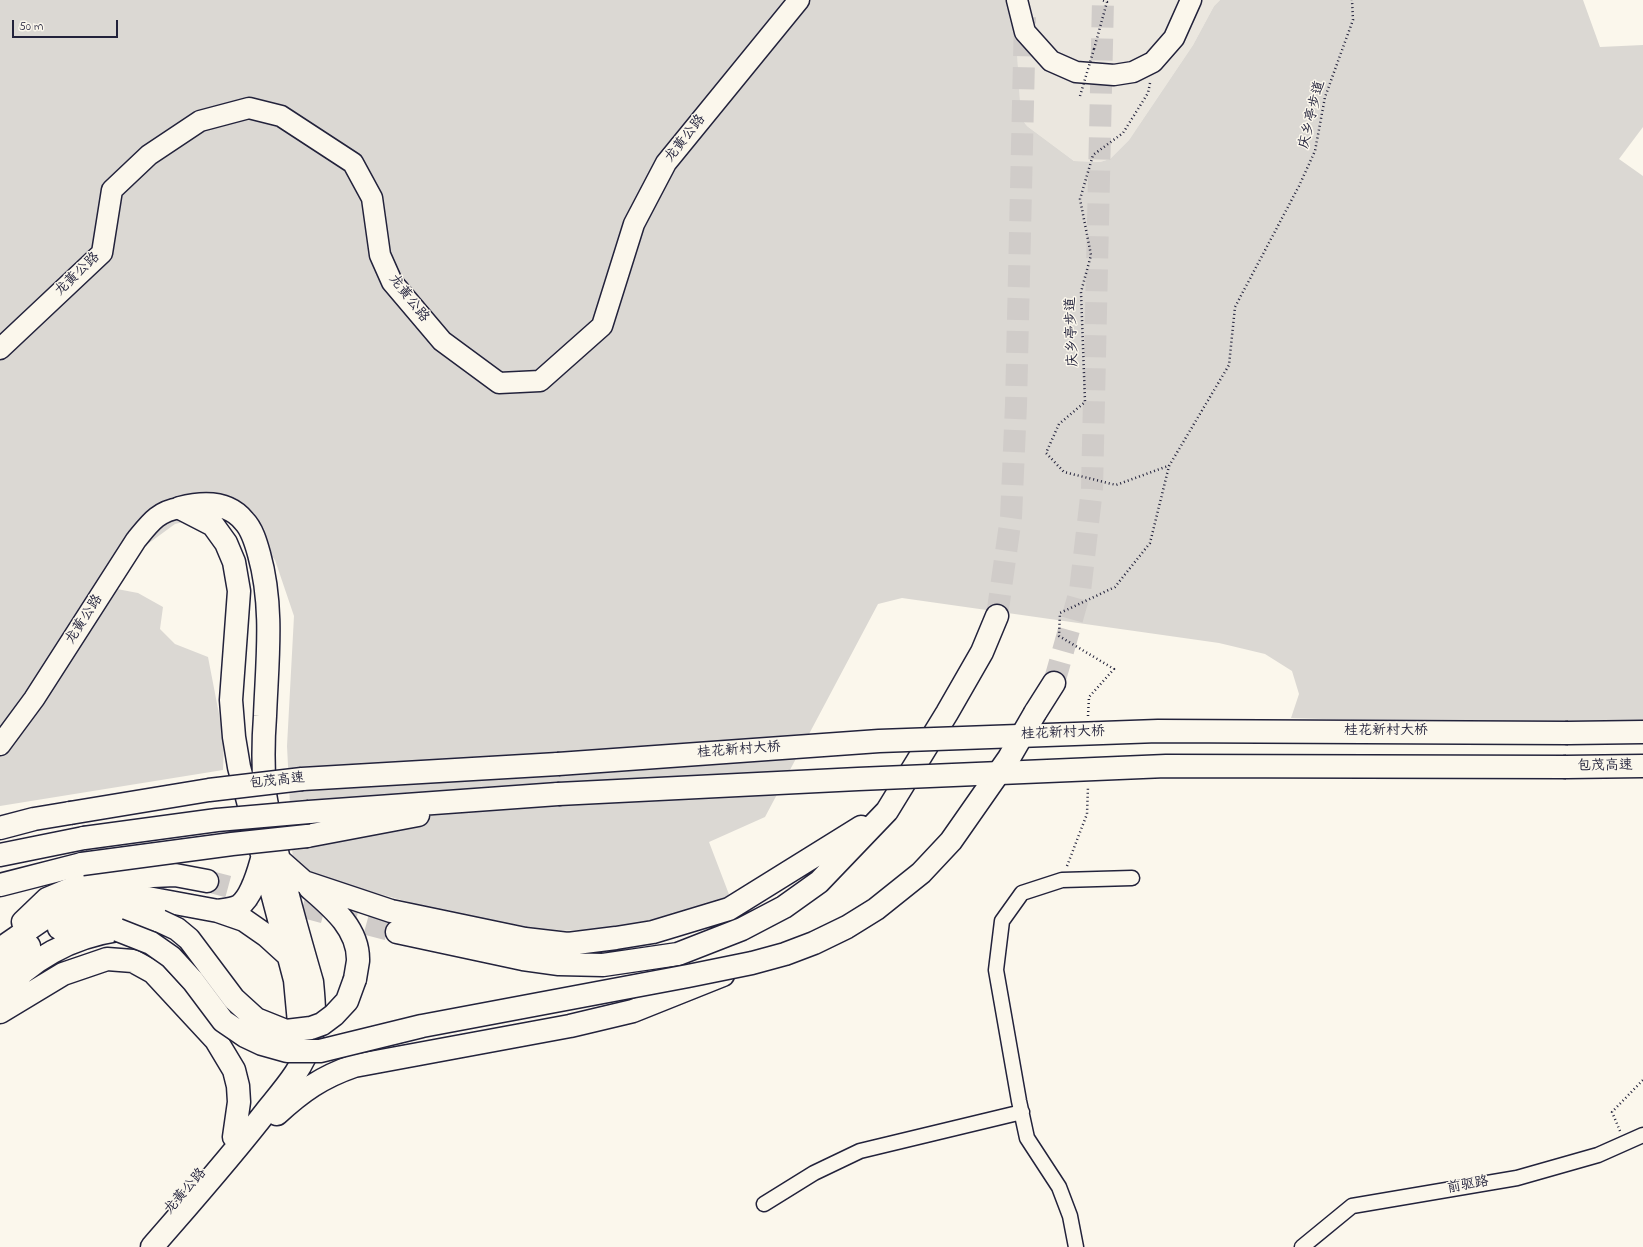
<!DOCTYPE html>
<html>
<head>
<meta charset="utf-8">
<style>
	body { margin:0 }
	#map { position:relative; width:1643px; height:1247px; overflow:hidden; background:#fbf7ec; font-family:"Indie Flower",sans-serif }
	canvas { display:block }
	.scale { position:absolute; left:12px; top:20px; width:106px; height:18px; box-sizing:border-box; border:2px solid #22223b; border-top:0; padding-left:5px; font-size:12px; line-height:14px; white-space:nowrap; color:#22223b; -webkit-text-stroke:3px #fbf7ec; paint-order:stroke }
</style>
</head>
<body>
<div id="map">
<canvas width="1643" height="1247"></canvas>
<div class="scale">50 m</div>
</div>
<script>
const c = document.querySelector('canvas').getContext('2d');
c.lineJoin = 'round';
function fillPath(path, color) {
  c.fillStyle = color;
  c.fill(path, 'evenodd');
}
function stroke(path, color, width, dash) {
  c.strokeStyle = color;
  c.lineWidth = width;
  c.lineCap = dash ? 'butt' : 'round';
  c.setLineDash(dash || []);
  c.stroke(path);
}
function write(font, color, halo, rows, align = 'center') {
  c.font = font + ' "Indie Flower","LXGW WenKai TC",sans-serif';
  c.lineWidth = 3;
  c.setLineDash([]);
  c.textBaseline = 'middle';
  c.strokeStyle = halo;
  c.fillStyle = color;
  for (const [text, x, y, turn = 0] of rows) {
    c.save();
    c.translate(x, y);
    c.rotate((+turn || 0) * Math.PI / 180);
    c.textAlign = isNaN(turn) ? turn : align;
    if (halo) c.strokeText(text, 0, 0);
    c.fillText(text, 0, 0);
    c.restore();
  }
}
const built = new Path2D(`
	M1014,0h206l-6,6 -21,39 -64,95 -19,19 -10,3 -26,-1 -47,-35 -6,-8z`);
const green = new Path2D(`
	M0,0h1014l7,118 6,8 47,35 26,1 10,-3 19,-19 64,-95 21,-39 6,-6h363l17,47 43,-2v82l-24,32 24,17v553l-352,-11 8,-24 -7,-23 -27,-17 -46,-11 -317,-45 -24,6 -113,213 -56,25 21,55 -108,32 -106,3 -165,-46 -58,-21 -6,-119 7,-130 -19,-56 -41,-42 -10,-2 -37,5 -12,3 -41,30 -21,28 4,7 21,4 25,14 -3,22 15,15 33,13 16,83 -1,30 -223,36z`);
const primaryTunnel = new Path2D(`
	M997,616l14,-99 5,-112 9,-388
	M1054,683l26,-92 12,-102 11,-489
	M207,881l190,51`);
const path = new Path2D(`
	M1094,49l13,-47 -5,-2
	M1150,83l-2,10 -25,40 -30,22 -13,44 11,56 -10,37 4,110 -26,22 -13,29 18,19 52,13 52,-19
	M1088,716l1,-19 25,-28 -55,-33 1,-23 55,-26 35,-44 19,-77 60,-101 6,-58 64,-121 16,-35 10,-54 28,-77 -1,-20
	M1067,866l20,-52 1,-27
	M1620,1131l-8,-19 31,-32`);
const street = new Path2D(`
	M764,1204l50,-31 46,-22 162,-39
	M1076,1247l-6,-31 -11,-29 -32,-49 -8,-37 -23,-131 6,-49 20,-28 40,-13 70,-2
	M1302,1247l50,-41 165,-28 81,-23 45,-20`);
const secondary = new Path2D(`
	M1017,0l8,32 26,29 25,11 38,3 19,-3 20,-10 21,-24 17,-38
	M0,349l102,-96 10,-63 37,-35 51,-34 49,-13 32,8 72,47 19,35 8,57 12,27 50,59 57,42 41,-2 62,-55 32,-102 32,-61 133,-163
	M0,745l34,-46 102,-159c14,-17 22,-29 44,-32`);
const primary = new Path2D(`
	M180,508l33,17 13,18 8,19 5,29 -8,109 3,37 5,30 56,213 4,43 -6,25
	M1035,713l19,-30
	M278,859l26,23 87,29 134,28 43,5 48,-6 37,-6 76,-23 132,-82
	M310,888c22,19 49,41 48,73 -1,6 -2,12 -3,18
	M218,911c6,-1 16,-2 21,-5 13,-9 19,-33 23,-47
	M23,922l24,-23 31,-13 52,-9 45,-2 32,6
	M59,928l17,-7 43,-9 41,9
	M397,932l126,27 36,5 44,1 75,-11 64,-25 42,-22 35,-25 68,-71 60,-98 35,-61 15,-36
	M0,949l42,-29 23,-11 37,-12 35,-1 81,15 26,9 23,16 22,20
	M0,970l8,-10 21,-14
	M0,996c29,-37 72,-59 118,-66
	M0,1012l63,-38 44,-15 26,2 20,11 63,68 18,30 4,16 1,16 -5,35
	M277,1114c25,-23 45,-37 77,-48l216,-40 63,-15 90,-36
	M152,1247c39,-45 79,-90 116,-138 16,-20 35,-41 42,-66 6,-20 4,-41 2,-61 -14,-49 -29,-99 -39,-149 -3,-13 -6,-26 -8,-39 -2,-26 -2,-52 0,-78 2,-54 9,-109 -6,-162 -3,-11 -7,-25 -15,-33 -16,-20 -41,-19 -64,-13`);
const highway = new Path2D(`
	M1568,733l75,-1
	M1566,767l77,-1
	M302,779l256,-15
	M309,812l249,-18
	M0,828l34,-9 36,-6
	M307,836l111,-21
	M0,855l84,-17
	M0,885l82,-21`);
const pathBridge = new Path2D(`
	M1080,96l14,-47`);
const primaryBridge = new Path2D(`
	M160,921l17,8 12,10 45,60 22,20 30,12 25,-3 11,-4 12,-9 13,-14 8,-22
	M118,930l33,13 20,14 22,24 30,40 22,15 17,8 25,7h33l102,-25 266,-50 64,-13 33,-9 29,-11 33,-16 29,-18 45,-36 30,-32 58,-83 26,-45`);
const highwayBridge = new Path2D(`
	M558,764l321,-23 279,-10 410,2
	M558,794l300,-15 308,-13 400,1
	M70,813l139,-23 93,-11
	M84,838l133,-18 92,-8
	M82,864l150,-20 75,-8`);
const streetNames = [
	["庆乡亭步道",1313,115,-76],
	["龙黄公路",686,139,-52],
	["龙黄公路",78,275,-44],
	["龙黄公路",408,299,52],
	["庆乡亭步道",1073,332,-92],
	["龙黄公路",85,620,-57],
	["桂花新村大桥",1386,732],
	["桂花新村大桥",1063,734,-2],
	["桂花新村大桥",739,751,-4],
	["包茂高速",1605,767,-1],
	["包茂高速",277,782,-6],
	["前驱路",1468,1186,-10],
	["龙黄公路",186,1192,-49]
];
fillPath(built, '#ebe7df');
fillPath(green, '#dbd8d3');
stroke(primaryTunnel, '#d0ccc9', 22, [22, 11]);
stroke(street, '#22223b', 17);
stroke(secondary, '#22223b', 23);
stroke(primary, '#22223b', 25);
stroke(highway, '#22223b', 25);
stroke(path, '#22223b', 2.5, [1, 3]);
stroke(street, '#fbf7ec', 14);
stroke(secondary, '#fbf7ec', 20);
stroke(primary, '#fbf7ec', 22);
stroke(highway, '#fbf7ec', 22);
stroke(primaryBridge, '#22223b', 25, []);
stroke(highwayBridge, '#22223b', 25, []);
stroke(pathBridge, '#22223b', 2.5, [1, 3]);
stroke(primaryBridge, '#fbf7ec', 22);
stroke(highwayBridge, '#fbf7ec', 22);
write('14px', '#22223b', '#fbf7ec', streetNames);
</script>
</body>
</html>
